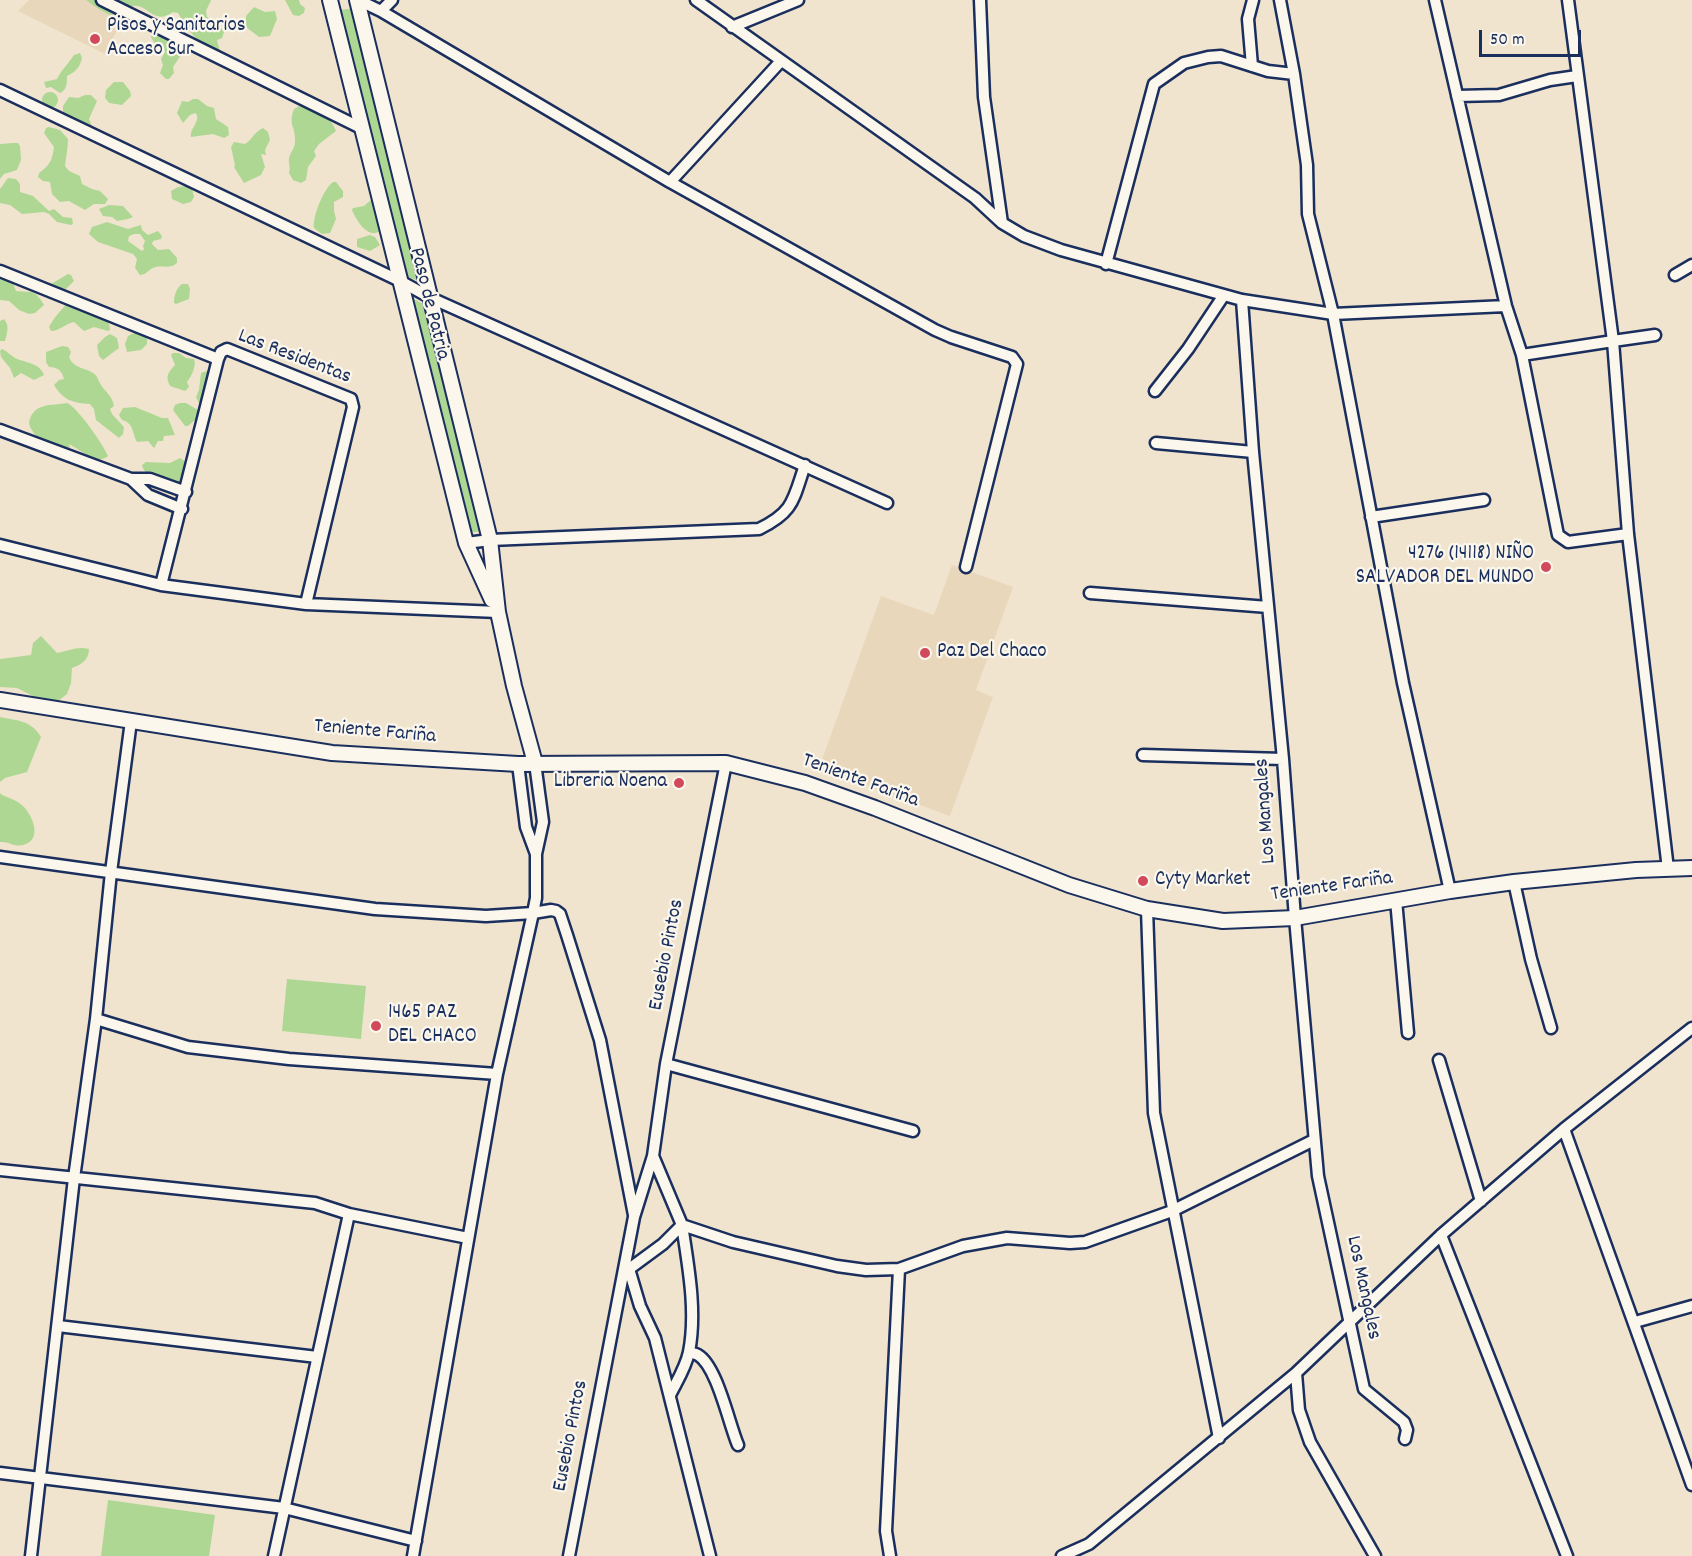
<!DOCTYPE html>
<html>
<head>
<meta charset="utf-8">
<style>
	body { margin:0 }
	#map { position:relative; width:1692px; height:1556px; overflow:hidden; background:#f0e4cf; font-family:Dekko,sans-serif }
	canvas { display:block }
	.scale { position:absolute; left:1479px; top:30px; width:102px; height:27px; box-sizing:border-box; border:3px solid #1b2f5e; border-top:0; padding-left:8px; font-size:18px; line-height:21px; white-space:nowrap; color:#1b2f5e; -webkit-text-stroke:4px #fbf7ec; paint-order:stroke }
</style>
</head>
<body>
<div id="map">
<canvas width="1692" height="1556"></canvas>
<div class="scale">50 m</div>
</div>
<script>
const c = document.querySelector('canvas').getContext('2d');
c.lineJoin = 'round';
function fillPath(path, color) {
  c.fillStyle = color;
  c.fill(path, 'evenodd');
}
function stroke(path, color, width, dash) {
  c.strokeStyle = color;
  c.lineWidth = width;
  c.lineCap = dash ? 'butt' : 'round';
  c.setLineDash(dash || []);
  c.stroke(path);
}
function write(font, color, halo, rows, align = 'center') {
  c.font = font + ' Dekko,sans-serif';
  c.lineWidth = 4.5;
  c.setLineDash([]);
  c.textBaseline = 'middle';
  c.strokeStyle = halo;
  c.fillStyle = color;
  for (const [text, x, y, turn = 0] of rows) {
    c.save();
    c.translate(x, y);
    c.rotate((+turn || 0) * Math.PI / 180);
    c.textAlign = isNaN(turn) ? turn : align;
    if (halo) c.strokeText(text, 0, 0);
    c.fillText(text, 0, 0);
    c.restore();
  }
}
const built = new Path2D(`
	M29,0h61l34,17 -19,37 -87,-43z
	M952,565l61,22 -37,103 17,7 -43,119 -131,-48 62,-172 53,19z`);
const green = new Path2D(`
	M86,0h125l-5,11 1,6 10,6 7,9 -2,6 -5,2 3,11 -5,2c-17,-10 -27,-22 -37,-40l-5,-1c-20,14 -24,-8 -40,-6 -8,2 -13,12 -22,9 -9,-3 -18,-10 -25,-15z
	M285,0h14l1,4 5,4 -1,5 -5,3 -6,-1z
	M254,7l11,5 10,-1 2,8 -7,17 -11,1 -13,-10v-11z
	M355,8l66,274 -15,-6 -52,-211c-7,-8 -6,-17 -7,-27 0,-7 -1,-4 -4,-9 -2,-5 -1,-13 -2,-19z
	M157,29l17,8 8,9 -1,9 -8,12 1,6 -5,6h-3l-6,-6 3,-8 -2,-6 4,-7 -1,-3 -9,-5 -4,-7 2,-5z
	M80,53l2,5c-3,11 -6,13 -15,18 0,7 0,14 -7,17l-9,-6 -5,1 -2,-6 13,-3c5,-10 11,-15 17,-24z
	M114,82h9l7,9 1,5 -9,9 -13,-2 -4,-5 1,-8z
	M42 100a8 8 0 1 1 16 0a8 8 0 1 1-16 0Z
	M85,95h6l6,6 -8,18 4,10 -30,-14v-9l6,-9 9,1z
	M193,99h5l9,7 7,2 2,11 12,8 1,8 -5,3 -11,-4 -22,3c-2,-8 8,-13 6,-22l-2,-2 -5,2 -7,8 -6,-10 5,-12 6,1z
	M299,106c15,1 32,10 37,25l-17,13 -5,7 2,5 -8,11 -2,13 -5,3 -8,-3 -4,-7c2,-7 -1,-9 0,-15 2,-7 7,-11 6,-19 0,-14 -7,-14 -1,-30z
	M49,127l11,3 8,9c0,9 -2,18 -3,27l4,5 11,5 2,8 10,5 8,2 8,8 -3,5h-11l-9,6 -16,-9 -9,1 -8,-8 -2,-12 -7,-1 -5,-4 1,-4c11,-8 13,-12 15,-26l-10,-14 2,-5z
	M263,128l5,4 2,8 -5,10 1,5 -5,-1 4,13 -4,8 -17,8 -10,-16 1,-2 -4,-18 3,-5 11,2c7,-4 9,-12 18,-16z
	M13,143h5l2,3 1,14 -4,10 -13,4 -4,5v-35z
	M8,178l8,1 4,5v8l13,4 16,15 5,-2 9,8 9,1 1,6 -2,1 -14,-3 -8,-8 -5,-2 -22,2 -12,-9 -10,-2v-14z
	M333,182h3l7,9v6l-9,5v9l2,8 -6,14 -8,1 -8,-6c-2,-11 10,-40 19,-46z
	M178,187l9,-1 5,2 2,9 -3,5 -8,2 -11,-5 -1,-8z
	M372,199l12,28c-13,17 -27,-5 -32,-17l1,-2 11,-2z
	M109,205l14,1 10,11 -5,2 -11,2 -5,-4 -9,-1 -4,-7z
	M107,222l21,7 13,-4 1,5 6,5 10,-4 4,5 -1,3 -8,2 -1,3 6,6 11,-1 8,9v5c-8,7 -16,1 -24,5 -6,3 -6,6 -13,7l-5,-7 2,-9 -4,-5 -35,-12 -9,-8 3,-7zM134,234h6l5,7 -2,5 1,3 -2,2 -14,-10 1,-5z
	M370,235l5,2 5,8 -10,6 -13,-4v-8z
	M68,274l3,1 3,6 -8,8 -16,-3 1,-2z
	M7,277l6,6 3,8c16,2 18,-3 28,14l-9,8 -6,1 -10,-4 -10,-9 -9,-1v-22z
	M182,284h6l2,5 -1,10 -13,5 -2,-1c0,-7 2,-15 8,-19z
	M412,298l15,8 55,225 -13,2z
	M67,303c8,4 15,7 22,11 10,5 21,2 21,16l-2,1 -14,-4 -10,4 -10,-9c-9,2 -15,9 -23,9l-2,-4c5,-10 12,-16 18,-24z
	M4,319c6,7 3,14 1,22h-5v-20z
	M138,331l9,7v6l-6,6 -14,2 -2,-8 3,-8z
	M110,334l7,4 2,10 -16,12 -4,-4 -2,-11 8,-8z
	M62,346l6,1 3,5 -2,5c5,12 15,10 24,16 5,3 5,8 8,12 5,8 11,10 13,21l-4,3 2,5 12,13 -1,7 -4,4 -23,-18 -2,-11 -4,-5c-17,-1 -27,-4 -36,-19l5,-5 5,-1c-2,-8 -6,-12 -15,-12l-3,-5v-10z
	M2,349c5,2 8,6 13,9 11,5 25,5 29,17l-10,5 -13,-7 -7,5 -4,-10 -9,-11 -1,-6z
	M173,353h6l7,5 8,1c3,7 -3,18 -7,23l2,5 -4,4 -15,-5c-5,-10 -2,-13 5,-21l-4,-10z
	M210,370l4,2 4,10 -17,25 -5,-10 3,-7 2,-17z
	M67,403c10,4 36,41 41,53 -12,10 -27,-6 -39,-12l1,4 -28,-2 -12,-19 -1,-5c5,-20 22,-16 38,-19z
	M180,403h6l12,7 -2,9 -8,7h-3l-12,-16 2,-5z
	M135,407l27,11h6l7,17 -11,1 -1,5h-5l-4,7 -6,-7 -11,1c-5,-9 -3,-19 -15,-22l-3,-5 4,-7z
	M180,458l7,5 -1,8 -6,7 2,8c-13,-4 -37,-6 -40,-21l4,-3 24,1z
	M41,636l16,17c12,-2 20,-7 32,-4 0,11 -8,16 -17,19l-1,15 -4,11 -9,7 -11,2 -30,-15 -17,-1v-28l31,-4 2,-12z
	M0,717c18,4 31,3 41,20l-14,35 -22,6 -5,4z
	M0,793l2,2c7,3 15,5 21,11 10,10 20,34 0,39 -9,2 -15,-4 -23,-3z
	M287,979l79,7 -5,53 -79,-8z
	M108,1500l107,15 -6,41h-108z`);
const minor = new Path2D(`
	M102,0l259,128
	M358,0l23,11 289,171 265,148 16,7 61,20 5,7 -51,203
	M696,0l279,198 27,25 22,13 37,14 181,50 91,14 173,-8
	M980,0l4,97 18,126
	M1280,0l14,74 13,91 1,49 25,100 70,369 47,208
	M1435,0l71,306 16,49 91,-14 15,193 40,335
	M1568,0l45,341 42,-6
	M381,11l11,-11
	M732,27l66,-27
	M1252,66l-4,-47 5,-19
	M0,90l400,191 31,17 456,205
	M1457,96l42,-1 51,-15 27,-4
	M670,182l111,-121
	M1106,264l48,-180 30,-21 24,-6 13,-1 47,15 26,3
	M0,271l218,88 3,-7 6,-3 124,50 2,8 -47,197
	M1675,275l17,-10
	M1242,300l11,152 30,307 12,159 23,258 46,213 40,33 3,8 -2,9
	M1522,355l36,180 10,7 60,-8
	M218,359l-57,226 145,19 192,8
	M1155,391l33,-42 36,-54
	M0,430l131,49h19l36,13
	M1156,443l97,9
	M131,479l17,16 34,14
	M1371,517l113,-17
	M466,543l24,-3 269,-11c35,-17 34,-29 46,-64
	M0,545l161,40
	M1090,593l178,14
	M1143,755l140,4
	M535,763l8,59 -7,32v44l-3,15 18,-3 5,1 4,3 7,21 33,105 34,175
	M518,764l8,63 10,27
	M0,857l375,52 111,7 47,-3 -36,161 -84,482
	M1514,882l17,77 20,69
	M1396,900l12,133
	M1147,909l7,204 65,325
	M96,1019l92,28 101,12 208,15
	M1692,1028l-128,101 128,356
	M1439,1060l42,141
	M666,1064l247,67
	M653,1156l13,-92 60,-301
	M0,1170l315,33 34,11 119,24
	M1441,1235l126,321
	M629,1269l11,37 15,32 55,218
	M625,1272l38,-28 19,-19c6,40 15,86 7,127 -3,15 -12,29 -19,43
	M1635,1322l57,-16
	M58,1326l259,31
	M689,1352c3,1 6,1 9,3 19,11 31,69 40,90
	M1296,1373l3,37 11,32 65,114
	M0,1473l284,35 132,33
	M31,1556l43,-378 22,-159 15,-147 20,-151
	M274,1556l75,-342
	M569,1556l65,-339 19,-61 29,69 51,17 104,24 29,4 33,-1 64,-23 44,-8 63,5 15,-1 87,-31 142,-71
	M890,1556l-4,-25 13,-262
	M1062,1556l27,-12 207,-171 145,-138 123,-106`);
const tertiary = new Path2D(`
	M330,0l136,543 26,57
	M357,0l133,540 8,72 16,74 21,77
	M0,700l332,53 186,11 208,-1 79,20 70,25 194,77 78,24 76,12 72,-3 155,-27 64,-9 122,-12 56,-2`);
const markers = [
	[95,39,6,"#d1495b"],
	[1546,567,6,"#d1495b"],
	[925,653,6,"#d1495b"],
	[679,783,6,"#d1495b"],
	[1143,881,6,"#d1495b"],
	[376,1026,6,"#d1495b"]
];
const poiNames = [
	["Pisos y Sanitarios",107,27],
	["Acceso Sur",107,51],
	["4276 (14118) NIÑO",1534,555,"right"],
	["SALVADOR DEL MUNDO",1534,579,"right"],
	["Paz Del Chaco",937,653],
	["Libreria Noena",667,783,"right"],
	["Cyty Market",1155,881],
	["1465 PAZ",388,1014],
	["DEL CHACO",388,1038]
];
const streetNames = [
	["Paso de Patria",428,304,76],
	["Las Residentas",294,358,21],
	["Teniente Fariña",375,733,5],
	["Teniente Fariña",860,782,20],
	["Los Mangales",1267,811,-94],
	["Teniente Fariña",1332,888,-8],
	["Eusebio Pintos",668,955,-79],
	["Los Mangales",1362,1288,78],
	["Eusebio Pintos",572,1436,-79]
];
fillPath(built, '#e9d7bb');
fillPath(green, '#aed794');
stroke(minor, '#1b2f5e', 15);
stroke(tertiary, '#1b2f5e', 18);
stroke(minor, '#fbf7ec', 10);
stroke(tertiary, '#fbf7ec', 14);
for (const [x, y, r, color] of markers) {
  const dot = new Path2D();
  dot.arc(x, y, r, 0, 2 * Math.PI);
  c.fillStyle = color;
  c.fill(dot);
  stroke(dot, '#fbf7ec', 2);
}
write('21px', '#1b2f5e', '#fbf7ec', poiNames, 'left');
write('21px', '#1b2f5e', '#fbf7ec', streetNames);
</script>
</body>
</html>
